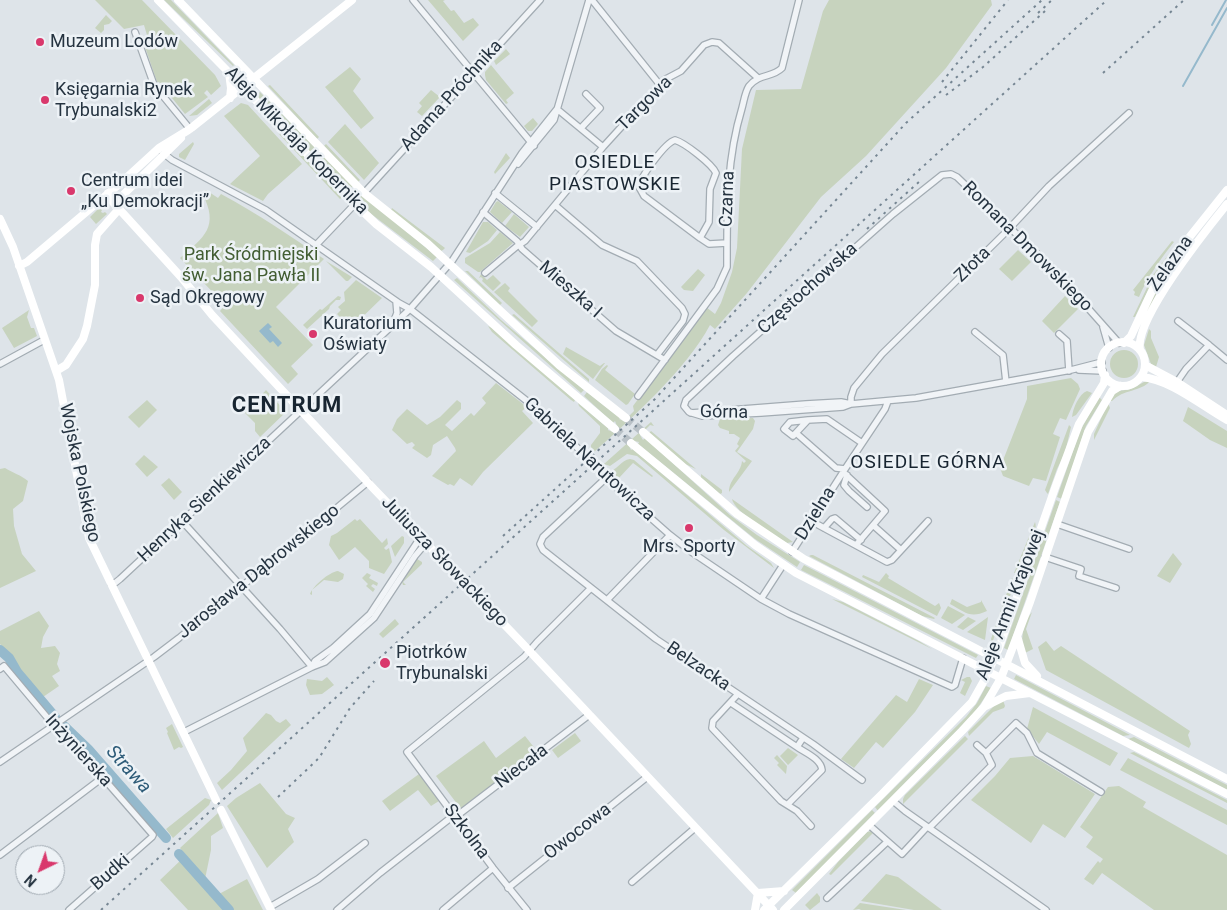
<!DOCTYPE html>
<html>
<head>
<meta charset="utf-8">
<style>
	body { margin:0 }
	#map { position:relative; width:1227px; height:910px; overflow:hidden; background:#dee4e9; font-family:Roboto,sans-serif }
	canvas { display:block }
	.north { position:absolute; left:15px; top:845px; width:50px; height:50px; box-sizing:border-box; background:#edf2f6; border:1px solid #9da6ae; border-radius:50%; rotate:222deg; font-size:14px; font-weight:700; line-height:20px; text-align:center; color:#263441 }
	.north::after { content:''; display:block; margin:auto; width:18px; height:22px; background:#d9386c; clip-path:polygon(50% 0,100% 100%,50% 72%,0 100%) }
</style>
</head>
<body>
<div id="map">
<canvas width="1227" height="910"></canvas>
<div class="north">N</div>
</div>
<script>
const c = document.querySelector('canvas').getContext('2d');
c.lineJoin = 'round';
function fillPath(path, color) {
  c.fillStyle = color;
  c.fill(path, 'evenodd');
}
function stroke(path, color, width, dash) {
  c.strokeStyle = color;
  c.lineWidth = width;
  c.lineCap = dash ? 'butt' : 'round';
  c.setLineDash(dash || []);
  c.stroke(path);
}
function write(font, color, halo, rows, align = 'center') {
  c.font = font + ' Roboto,sans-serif';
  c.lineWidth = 5;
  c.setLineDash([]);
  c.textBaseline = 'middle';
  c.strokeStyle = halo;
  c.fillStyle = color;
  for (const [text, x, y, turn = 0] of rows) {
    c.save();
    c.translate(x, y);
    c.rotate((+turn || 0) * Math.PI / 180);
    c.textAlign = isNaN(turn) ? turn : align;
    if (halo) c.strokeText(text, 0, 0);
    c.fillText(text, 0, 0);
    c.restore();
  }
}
const green = new Path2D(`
	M95,0h47l73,75 6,11 -10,9 -4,-5 -3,3 4,4 -23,17 -26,-32h-2l-13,-38 5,-2 -5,-17 -20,4z
	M164,0h7l63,65 -1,1z
	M428,0h17l-2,1 8,10 3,-1 10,13 9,-5 6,7 -16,16z
	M829,0h162l1,5 -46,63 -80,88 -45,41 -74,96 -32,36 -5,-4c-24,45 -78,93 -116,127l-3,-2v-5l9,-12v-7l-21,-20 -1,-3 30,25v2l5,2 4,-6 -2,-5 -2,2 -29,-27 3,-4 33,26 -1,1 5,2 10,-10 -1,-5 73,-99 9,7 6,-11 11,-31 5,-24 5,-99 14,-59 45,-1 22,-78z
	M106,15l6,6 -3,3 -5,1v5l-3,3 -6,-5z
	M506,49l4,5 -14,11 -2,-4z
	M491,65l23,28 -8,7 2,3 -2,1 -20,-24 -1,-5v-3z
	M350,67l11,12 -8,12 21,27 -13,11 -36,-42z
	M270,85l49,52 -2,2 -49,-53z
	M431,90l9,7 -18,19 -5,-4 5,-6 -3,-3z
	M260,92l93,94 -6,6 -91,-96z
	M209,99l3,4 -15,12 -8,1z
	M241,103l7,2 54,59 -34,30 -5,7 -33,-17 30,-28 -36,-40z
	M533,118l5,6 -6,7h-4l-4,-5z
	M345,124l34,39 -15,17 -36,-38z
	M279,134l5,1 58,62 -2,2z
	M193,142l1,2 -9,16 -6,-3v-3z
	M326,144l34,36 -2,2 -34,-36z
	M506,153l4,5 -15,16 -1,-2z
	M356,189l81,68 -4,4 -71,-54 -12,-12z
	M206,190l12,8 3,-4c37,20 68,41 103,65l-48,48 37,38 -22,21 7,8 -10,10 -68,-73 5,-6 -45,-47c24,-21 40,-31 22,-65z
	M498,201l14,11 -10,11 -12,-11 6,-10z
	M100,207l2,3 -1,2 2,1 2,-1 2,2 -11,10 -6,-7z
	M392,208l53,40 -2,2 -2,1 -50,-41z
	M514,214l15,13 -9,10 -15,-11z
	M483,222h5l9,8 -9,11 -18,12 -4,-1z
	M500,232l13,11 -33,29h-2l-13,-9v-5l25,-15z
	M1172,241l2,1c-13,16 -27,36 -35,55l-5,-2 1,-3 -2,-2z
	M1175,246v3l-20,27 -20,41h-2l20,-42z
	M1018,250l13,12 -19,19 -13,-12z
	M1178,255l1,3 -18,26 -17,37 -3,-1 18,-38z
	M326,261l26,16 -4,4h-2z
	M698,269l7,6 -12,16 -9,-1 -3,-3z
	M465,271h3l34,32 -2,2z
	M481,274l6,6 6,-5 8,8 -8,8 -11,-10 1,-2 -2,-2 -2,1z
	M457,278l44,42 83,70 -3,3 -127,-113z
	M356,280l26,18 -31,30 -14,-14 4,-4 -3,-3 7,-6 -1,-9z
	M505,283l5,5 -2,3 30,30 -6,6 -38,-35z
	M338,296l3,1 -1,3h-4l-6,6 -1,3 -22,20 -4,-4 17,-16 2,1z
	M1065,296l13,13 -24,24 -12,-12z
	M29,310l-2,7 4,11h3l3,8 -23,12 -12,-20z
	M514,314l75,65v3l-77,-67z
	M488,326l4,2 83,72 -1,2 -3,-2 -79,-68z
	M1149,329l2,2v7l8,19 -3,10 -5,-3 -7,-19z
	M566,347l34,19 4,-3h1l-12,16 -30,-25z
	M1110 364a14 14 0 1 1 28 0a14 14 0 1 1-28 0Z
	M607,365l1,1 -3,4 30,24 -7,10 -2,1 -31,-25 7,-11z
	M1071,378l7,6 2,5 -14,31 -6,-2 -7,16 7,3 -14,44 -13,-3 -4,8 -26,-10 -3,-8 27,-69v-13z
	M1150,381c-9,11 -27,8 -38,20h-2l5,-8 4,-2 12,-2 13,-7z
	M496,383l31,24 -5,4 11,12 -50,49 -11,14 -12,-8 -6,8 -4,-2 -2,1 -16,-9 24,-25 -1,-3 -8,-12 -14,9 -2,10 -4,3 -15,-10 3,-3 -3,-3 -5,2 -15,-14 5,-11 10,-10 20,16 13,-8 17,-17 4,3v6l-16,16 7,6 19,-18 3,3 12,-13 -4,-5z
	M266,390l20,22 -26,25 -5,-6v-8l-10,-10z
	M1087,391l5,2 -16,22 -4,2c1,-9 7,-23 15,-26z
	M1099,397l3,3 -16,26 -24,73 -5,-2 23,-66z
	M147,400l10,10 -18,18 -11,-11z
	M1108,403l2,5 -16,32v-6z
	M1188,407l39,24v17l-17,-8 -27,-19z
	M753,418l2,3 -2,8 -16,23 15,9 -23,31c0,-13 12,-19 13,-31l2,2 2,-2 -11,-10 4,-5 -2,-2 3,-6 -6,-4h-5v-3l-9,-3 -2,-3 2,-6z
	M651,422l3,4 -4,-1 -10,10 3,5 2,-2 85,77 27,20 43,27 -3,5 -42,-28 -117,-95 1,-2 -5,-1 -5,5 2,4 2,-1 114,97 24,17 3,5 -50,-38 -87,-74 -10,-2 -17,12 -6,-2z
	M1069,425l2,2 -6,26 -8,16 -9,25 -1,-1 -2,-3z
	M651,431l45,38 -11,-5 -36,-31z
	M144,455l14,12 -11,10 -12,-13z
	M630,459l4,1 19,16 -1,1 -19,-14 -15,16 3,3 -1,1 -13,-11c10,-1 14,-12 23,-13z
	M5,468c8,5 16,7 23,13l-5,20 -10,8 1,17 8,28 14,17 -36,17v-119z
	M701,474l21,16v3l-2,1 -19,-16z
	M169,478l13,14 -8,8 -13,-15z
	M732,499l61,43 -6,1c-12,-7 -53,-31 -55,-44z
	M1056,500l4,2 -52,148 -4,-2z
	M355,519l2,2 3,-2 22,24 5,-5 1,6 -4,4 2,2 3,-2 3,14 -8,12 -15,-6v-7l-14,-14 -16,13 -10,-15 2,-9 6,-3z
	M1035,522c4,10 -10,39 -15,50l-6,1z
	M402,536l2,1v6l-9,14 -4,-11z
	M1173,553l9,11 -12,19 -13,-7z
	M811,555h2l122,63 -1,1 -12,-3 -113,-60z
	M417,559l5,3v2l-19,18 3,3h-3l-1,-3z
	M804,565l174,90 -2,3 -175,-88z
	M338,571l6,3 -1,5 -5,3 -14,-2 -12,10v5l-2,-1c3,-8 19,-22 28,-23z
	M367,573l4,2 -2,3 9,5 -1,3 -4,-2 -2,2 4,3 -2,3 -7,-6 2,-2 -6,-6z
	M886,573l3,3 -1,2 47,28 4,-3 2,5 -4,8 -75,-39 1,-2 16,7z
	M1012,578l3,5 -23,60 -1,-4z
	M832,599l11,3 76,39 13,8z
	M952,599l15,8 14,-5v-2l6,11c-17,8 -22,1 -37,-7z
	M948,606l17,9 -13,9 -11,-6z
	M39,611l10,15 -6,11 -2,11 14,-2 5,7 -3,11 3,7 -8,5 7,10 -16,11 -43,-53v-13z
	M1032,612l-6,17 7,20 -10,5c-2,-14 -1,-31 9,-42z
	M968,617l8,4 -13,9 -6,-3z
	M988,617l-3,23 -18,-8z
	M395,619l4,5 -16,14 -4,-4z
	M1046,641l8,10 7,-5 129,85 -2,4 3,9 -2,4 -143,-78 -8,-23z
	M1016,675l114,60 -7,1 -109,-57z
	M327,677l7,8 -12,9 -12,1 -4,-10 1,-6 15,2z
	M967,677h3l2,4 -7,15 -5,-3 5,-11 -4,-2z
	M919,679l14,6 -18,27 -32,36 -7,-6 -22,26 -13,-9 55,-64 11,7z
	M986,686l5,2 -16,24 -97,99 -3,-4 91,-90 11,-14z
	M1003,700l2,6 -1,2 -11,4 -24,24 -1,-4 28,-28z
	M1033,707l85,46 -8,13 -63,-34 -8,12 -12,-15z
	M266,713l5,2 5,6 4,2 6,-4 5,6 -69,65 -5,-7 14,-13 16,-19 -4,-13z
	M172,724l11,23 -2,1 -2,-1 -5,3 -7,-17 1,-1 -2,-4z
	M575,733l6,8 -23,17 -6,-8z
	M525,736l12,15 -76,58 -25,-33 48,-35 12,17z
	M965,736l3,3 -65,65v-5l2,-4z
	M1134,737l93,48v5l-99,-51z
	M788,748l10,7 -10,10 -8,-9z
	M1134,752l93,48v3l-97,-50z
	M777,755l10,11 -1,8 -9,-9 2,-2 -5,-5z
	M1033,756l62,38 -30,44 -22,-14 -12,19 -60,-43 24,-24 15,-18z
	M1128,758l99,52v15l-107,-55z
	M419,774l20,27 -8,5 -13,-16 -28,21 -8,-10z
	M260,783l26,31 9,4 -7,11 6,13 -27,26 -40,-62 9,-8z
	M1119,786l27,16 -3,5 84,48v55h-73l-52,-37 -9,12 -9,-6 14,-18 2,2 3,-4 -17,-12 7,-10 -13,-10 28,-40z
	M205,798l6,2 -2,5 -36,33 -7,-9z
	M872,810l3,3 -79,80 -4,-3z
	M218,813l5,15 -12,8v14l-6,29 -25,-31z
	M871,831l3,1 -43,43 -2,-1 9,-12 29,-30z
	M182,859l45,51h-39l-28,-30z
	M886,874l12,3 44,33h-28l-53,-9z
	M247,879l16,31h-30l-14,-16z
	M817,893l3,4v5l-10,8 -5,-5z
	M860,903l46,7h-45l-2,-1 -6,1z`);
const water = new Path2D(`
	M268,323l4,4 -3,2 13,14 -4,4 -5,-6 -3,2 -11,-12z`);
const stream = new Path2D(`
	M1212,25l14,-25
	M1183,86l44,-78`);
const river = new Path2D(`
	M0,650l9,8 8,14 38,45
	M64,726l24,23 78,89
	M179,854l50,56`);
const secondaryTunnel = new Path2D(`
	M626,418l17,14
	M615,429l16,14`);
const street = new Path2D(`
	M413,0l121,146
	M592,0l68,85
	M135,32l19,53 36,44
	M557,109l46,38
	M581,128l19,-20 -14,-14
	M675,140c10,3 37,24 41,33l-6,16 -1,33 -9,16 -56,-42 -5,-9c1,-10 26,-44 36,-47z
	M162,152l10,8 94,50 133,93 11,6 136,107 73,74 51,45 23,18 68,46 28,15 163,73 3,-2 8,-27
	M518,164l36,-44 35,-120
	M364,193l176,-193
	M495,193l42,34
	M555,205l47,40 35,16 45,47 3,6 -2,7 -26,34
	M483,212l34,29 5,8 94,82 49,29
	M700,238l9,6 18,-1
	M316,245l39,-41
	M485,273l31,-26 9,-6 78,-94 61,-67 17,-9 23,-26 8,-3 7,1 39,35
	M1178,321l31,24
	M393,323l4,-10 -1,-12
	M1103,327l6,21
	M975,332l28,23 3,27
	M1059,334l8,7 2,30
	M1102,362l-31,8 -155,28 -65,6 -8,3 -82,6 -59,3 -13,-4 -5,-6 2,-6 47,-44 160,-142 49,-39 9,-1 6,3 98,94 64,72
	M0,364l44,-24
	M1079,370l24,1
	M1177,382l9,-13 23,-24 18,15
	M638,396l79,-107 10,-22c0,-55 -1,-106 15,-159 2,-7 3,-16 7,-22 11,-13 23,-8 33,-18l17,-68
	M851,404v-7l3,-9 28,-34 125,-123 42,-45 80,-73
	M691,413l115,-9 35,-2 10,2
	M808,420l-18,2 -6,7 9,7 15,-16 19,-1 35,24
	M796,433l40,35 9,1
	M843,472l42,39 -29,34
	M847,475l-3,10 5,6 18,16
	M606,478l-63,59 -3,7 3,6 113,89 157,105 49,36
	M182,521l98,108 32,38
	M811,521l76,41 5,-2 36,-39
	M1057,524l72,25
	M874,526l27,24
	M824,528l8,-9 3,-1 26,22
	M792,552l53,-83 40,-60 3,-8
	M1045,557l36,12 -2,7 37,12
	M111,583h4l5,-4 290,-270 42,-48 70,-108 35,-44
	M761,599l22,-34
	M607,600l63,-65
	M312,667l3,-6 18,-13 37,-34 50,-76
	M0,669l4,-3 47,56 26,26 76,87 -1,2 -83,73
	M738,694l-25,27 -1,7 69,73 16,10 14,15
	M731,703l66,44
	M184,732l128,-65 13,-5 49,-44 41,-62 11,-13
	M977,745l9,8 30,-30 11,10 10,20 64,39
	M0,762l154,-105 25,-19 189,-156
	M893,801l12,10 141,99
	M788,804l34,-34c-1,-11 -16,-17 -25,-23l6,-9
	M454,818l135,-103
	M869,825l33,29 25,-27
	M929,828l63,-63 -6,-12
	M0,855l102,-77
	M632,882l63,-54
	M508,888l139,-111
	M827,898l60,-56
	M270,907l48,-28 47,-36
	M337,910l43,-37 73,-57
	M443,910l50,-42
	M527,910l-34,-42 -86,-116 117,-95 13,-15 54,-54`);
const secondary = new Path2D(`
	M158,0l85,87 112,117 21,20 55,43 85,78 99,84
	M178,0l186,193 64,51 131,121 67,53
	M229,73l2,15 -1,10
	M108,193l2,6 71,78 31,38 162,174 148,154 251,267
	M0,219l13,28 46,133 30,158 127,262
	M19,266l8,-4 96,-81 36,-33 31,-19 162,-129
	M1101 364a22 22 0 1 1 44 0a22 22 0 1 1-44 0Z
	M1124,343l7,-7 29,-62 67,-84
	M1140,350c-6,-30 66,-120 87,-146
	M1145,365l32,17 50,33
	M56,371l10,-6 17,-26 4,-13 8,-41v-40l2,-11 22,-25 2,-10 3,-5 57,-56
	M1141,377c29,2 61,29 86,43
	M643,432l94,82 67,45 423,220
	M631,443l124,102 41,28 431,221
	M1018,639l7,24 12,13
	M986,706l20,-10 24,-3
	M221,810l50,100
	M758,893l26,-2
	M755,910l3,-17
	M764,910l118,-116 90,-92 13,-23 14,-31 56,-160 24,-64 25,-41 1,-8
	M784,910l178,-179 22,-24 17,-29 29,-76 58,-170 24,-41 8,-5`);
const rail = new Path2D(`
	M1038,13l14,-13
	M1103,73l81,-73
	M942,82l66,-82
	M946,95l37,-28 62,-56
	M867,229l54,-49
	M503,536l152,-137 251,-276 136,-123
	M278,797l41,-39 31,-50 24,-27
	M101,910l1006,-910`);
const markers = [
	[40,42,5,"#d9386c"],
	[45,100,5,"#d9386c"],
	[71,191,5,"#d9386c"],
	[140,298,5,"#d9386c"],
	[313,334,5,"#d9386c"],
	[689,528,5,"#d9386c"],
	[385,663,6,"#d9386c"]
];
const poiNames = [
	["Muzeum Lodów",50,42],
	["Księgarnia Rynek",55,90],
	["Trybunalski2",55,111],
	["Centrum idei",81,181],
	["„Ku Demokracji”",81,202],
	["Sąd Okręgowy",150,298],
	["Kuratorium",323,324],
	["Oświaty",323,345],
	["Mrs. Sporty",689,547,"center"],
	["Piotrków",396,653],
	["Trybunalski",396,674]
];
const streetNames = [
	["Adama Próchnika",452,96,-48],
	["Targowa",645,104,-45],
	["Aleje Mikołaja Kopernika",296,141,46],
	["Czarna",728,199,-88],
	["Romana Dmowskiego",1027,247,45],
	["Żelazna",1171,264,-55],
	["Złota",973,265,-44],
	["Częstochowska",808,289,-42],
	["Mieszka I",570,290,41],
	["Górna",724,413,1],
	["Gabriela Narutowicza",589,460,43],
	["Wojska Polskiego",79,473,78],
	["Henryka Sienkiewicza",205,500,-43],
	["Dzielna",816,514,-58],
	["Juliusza Słowackiego",444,562,46],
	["Jarosława Dąbrowskiego",259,572,-39],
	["Aleje Armii Krajowej",1011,605,-69],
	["Belzacka",698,667,34],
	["Inżynierska",78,751,48],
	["Niecała",522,767,-37],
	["Szkolna",466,832,53],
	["Owocowa",578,832,-38],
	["Budki",111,873,-41]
];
const parkNames = [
	["Park Śródmiejski",251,255],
	["św. Jana Pawła II",251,276]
];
const neighbourhoodNames = [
	["OSIEDLE",615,163],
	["PIASTOWSKIE",615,185],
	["OSIEDLE GÓRNA",928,463]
];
const waterNames = [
	["Strawa",128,770,48]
];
const districtNames = [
	["CENTRUM",287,406]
];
fillPath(green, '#c7d3be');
fillPath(water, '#95b9cc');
stroke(stream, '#95b9cc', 2);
stroke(river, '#95b9cc', 10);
stroke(secondaryTunnel, '#b9c1c7', 8, [8, 4]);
stroke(street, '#a3acb3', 8);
stroke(street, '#f1f4f7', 5.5);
stroke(secondary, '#fff', 8);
stroke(rail, '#768693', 2, [2.5, 5]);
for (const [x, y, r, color] of markers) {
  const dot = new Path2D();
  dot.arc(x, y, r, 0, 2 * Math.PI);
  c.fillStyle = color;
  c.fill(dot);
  stroke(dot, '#edf2f6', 2);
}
write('18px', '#263441', '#edf2f6', poiNames, 'left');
write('18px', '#263441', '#edf2f6', streetNames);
write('18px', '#425d32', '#edf2f6', parkNames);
c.letterSpacing = '1px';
write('19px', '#182531', '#edf2f6', neighbourhoodNames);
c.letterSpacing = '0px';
write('italic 19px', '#2d5b78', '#edf2f6', waterNames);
c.letterSpacing = '1px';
write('bold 22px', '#182531', '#edf2f6', districtNames);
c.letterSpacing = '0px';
</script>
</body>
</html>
